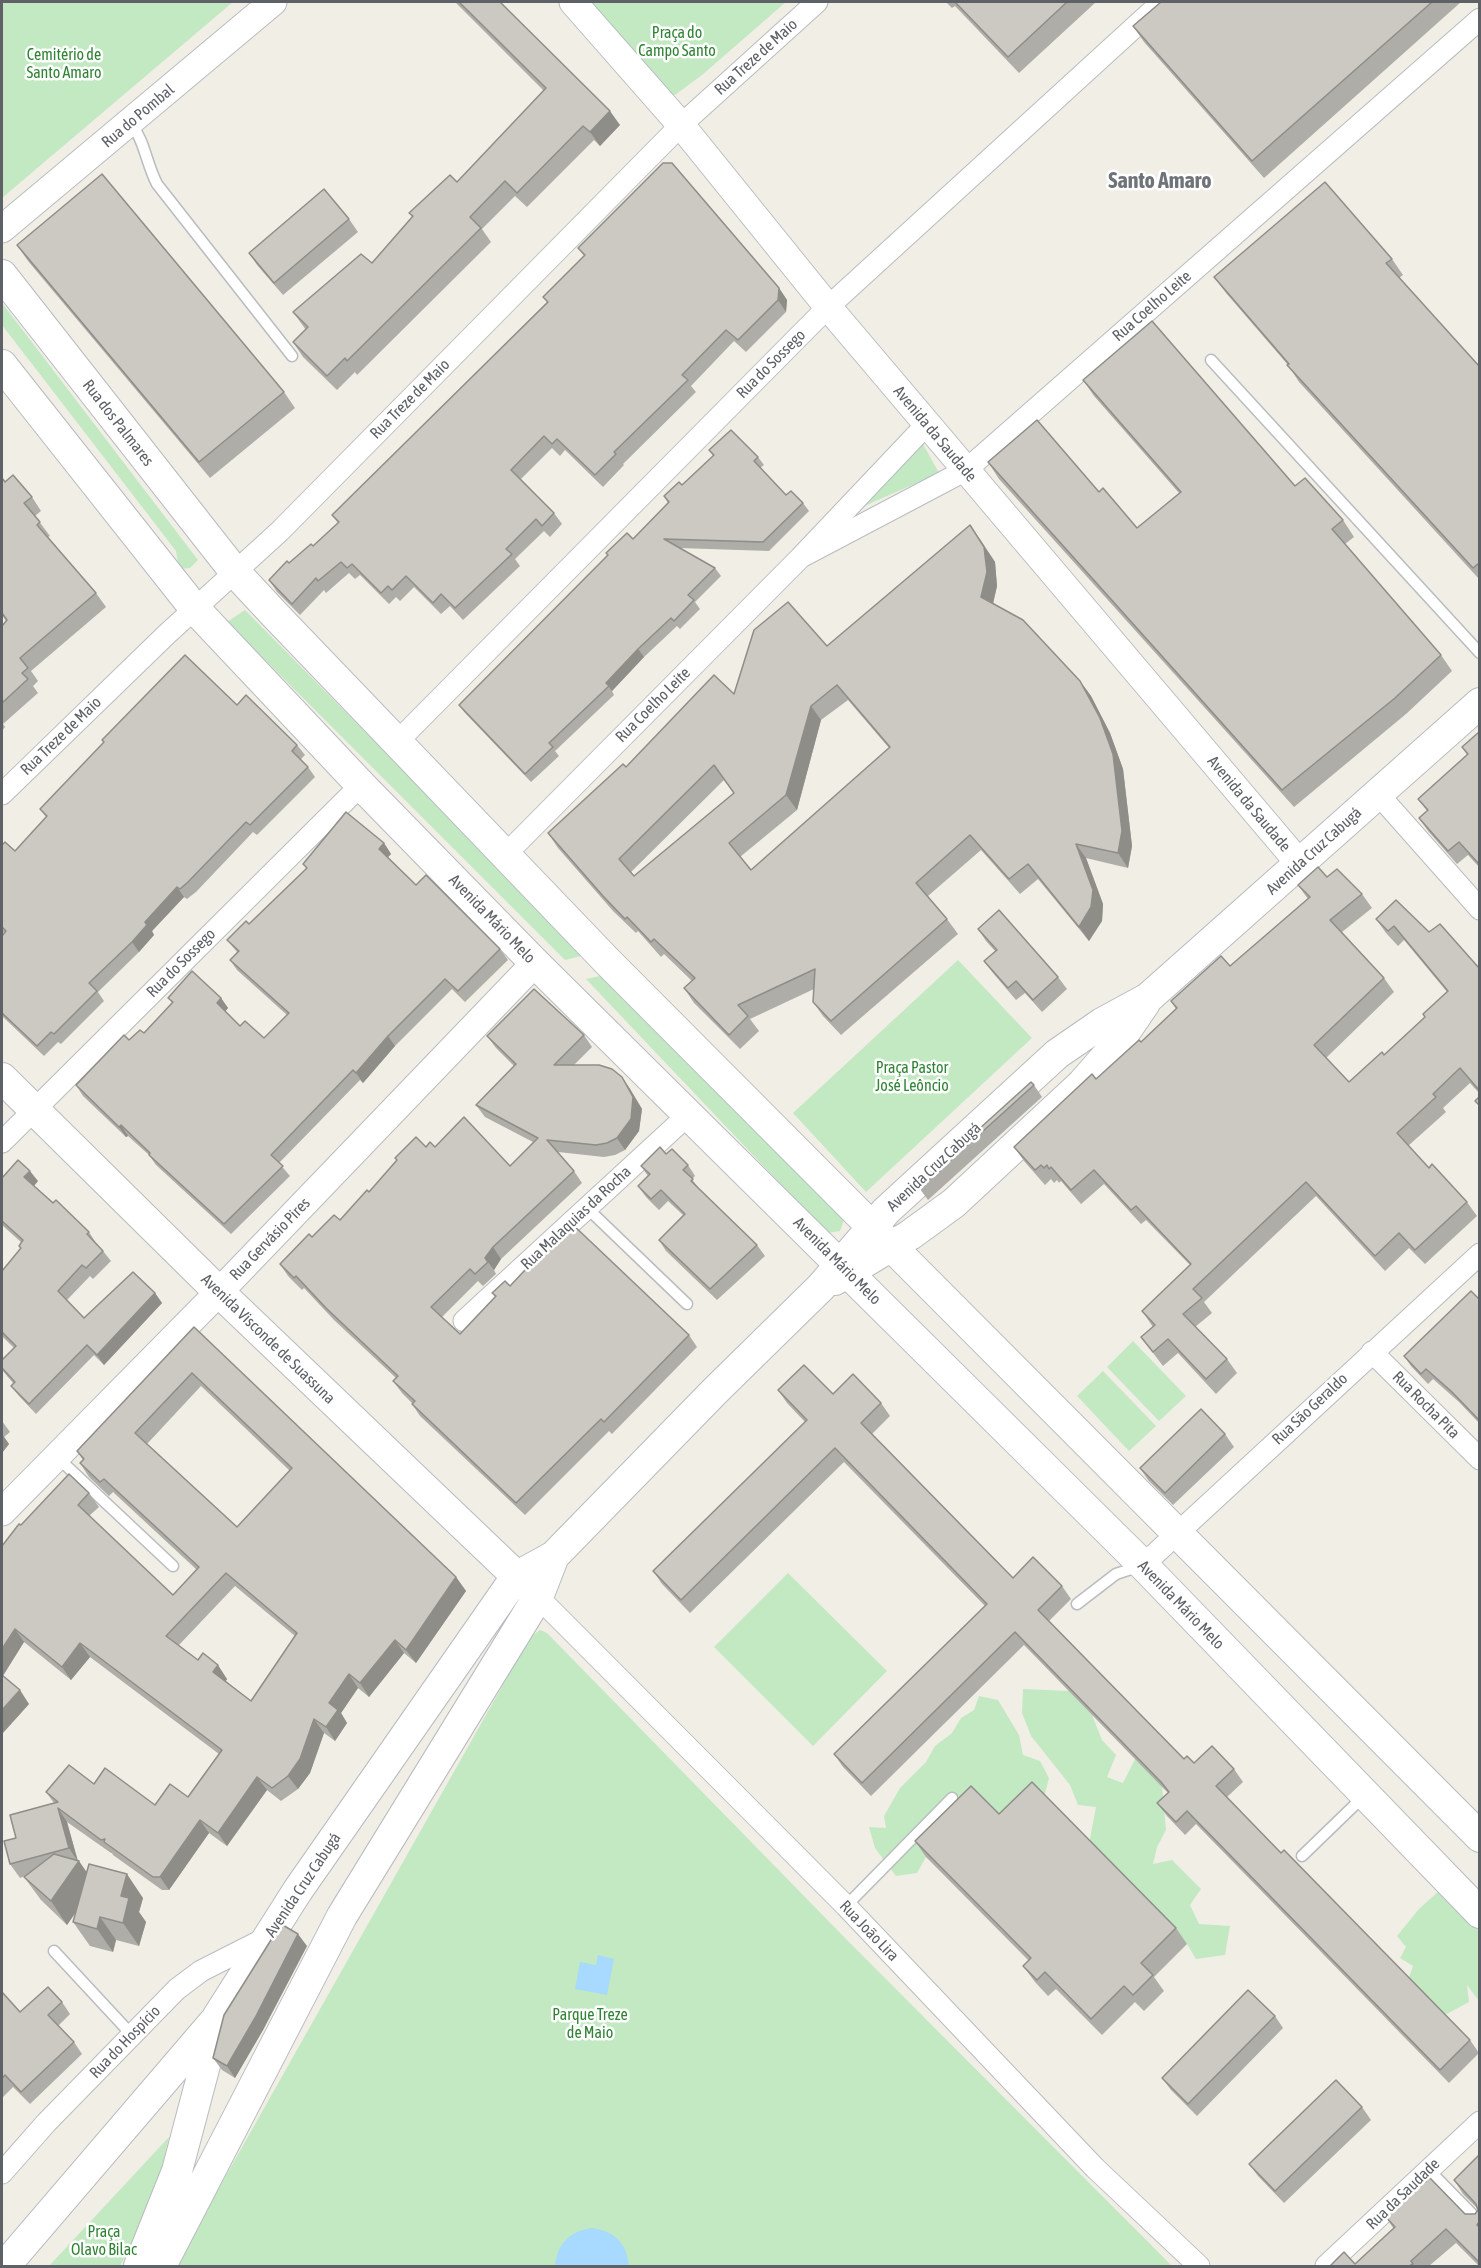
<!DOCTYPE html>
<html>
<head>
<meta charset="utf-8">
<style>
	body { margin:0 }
	#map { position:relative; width:1481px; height:2268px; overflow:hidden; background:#f1eee6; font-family:"Asap Condensed",sans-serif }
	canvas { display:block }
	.frame { position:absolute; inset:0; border:3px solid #5e6267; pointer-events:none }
</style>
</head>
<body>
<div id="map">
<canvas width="1481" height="2268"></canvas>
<div class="frame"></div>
</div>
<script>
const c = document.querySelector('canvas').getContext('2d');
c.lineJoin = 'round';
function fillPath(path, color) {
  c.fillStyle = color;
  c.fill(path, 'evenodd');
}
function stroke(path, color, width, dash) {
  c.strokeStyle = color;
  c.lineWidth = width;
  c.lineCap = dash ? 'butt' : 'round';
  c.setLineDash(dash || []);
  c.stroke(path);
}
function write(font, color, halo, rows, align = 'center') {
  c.font = font + ' "Asap Condensed",sans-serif';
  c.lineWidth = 5;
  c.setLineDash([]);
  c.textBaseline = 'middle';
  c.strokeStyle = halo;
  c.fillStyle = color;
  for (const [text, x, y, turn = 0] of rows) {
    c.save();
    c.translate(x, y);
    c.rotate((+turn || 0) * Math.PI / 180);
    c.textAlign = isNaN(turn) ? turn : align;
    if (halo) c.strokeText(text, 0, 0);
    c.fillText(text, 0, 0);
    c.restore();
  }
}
const green = new Path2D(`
	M2,2h231l-231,196z
	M589,2h197l-84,73 -27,20 -4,-1z
	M2,303l196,257 -8,8 -11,1 -3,-18 -174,-226z
	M923,444l16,29 -79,35z
	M245,610l340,345 -20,5 -338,-338z
	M958,960l74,78 -166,154 -73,-79z
	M605,975l239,245 -4,11 -13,2 -241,-254z
	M1133,1341l53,55 -27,25 -52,-54z
	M1103,1371l53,55 -27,25 -52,-55z
	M788,1573l99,98 -74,75 -99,-99z
	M540,1630l7,3 298,305 327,328h-997l355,-629z
	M1023,1689l46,2 23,24 10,25 14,15 -9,22 16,6 12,-24 27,26 4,45 -9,17 -4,17 19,-4 29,29 -11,16 9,19 31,2 -5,29 -29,4 -9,-15 -98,-100 7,-37 -18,-2 -8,-20 -39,-49 -9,-23z
	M979,1696l19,4 21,35 4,20 17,6 9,17 -5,20 -118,59 -9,16 -21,3 -21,-28 -6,-21 17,1 -2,-12 16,-28 26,-26 9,-16 17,-13 9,-15 13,-8z
	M1441,1889l38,41v71l-12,-16 2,17 -26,14 -35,-36 5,-14 -13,-8 6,-11 -9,-11 22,-27z
	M169,2137l-12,53 -17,40 -20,36h-71z`);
const water = new Path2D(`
	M598,1955l16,4 -7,36 -32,-6 5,-27 16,3z
	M592,2228c22,3 35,15 37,38h-74c2,-22 15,-35 37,-38z`);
const service = new Path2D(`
	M130,122c15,19 16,41 27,62l135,172
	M1211,360l269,293
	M587,1208l100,96
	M57,1457l116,109
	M1077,1604l39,-30 24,-8
	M1302,1856l62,-60
	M846,1906l106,-108
	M54,1951l78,84
	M1428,2169l52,53`);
const minor = new Path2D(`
	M801,557l165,-87 514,-451
	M397,742l431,-435 334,-305
	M2,794l165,-160 113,-103 401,-406 136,-123
	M1378,794l102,115
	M506,854l295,-297 126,-133
	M2,1142l359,-357
	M464,1321l224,-206
	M1372,1352l108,107
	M1143,1565l337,-311
	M538,1597l308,309 249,262 104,98
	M2,2173l44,-50 131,-134 24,-18 67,-34
	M1326,2266l154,-144`);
const tertiary = new Path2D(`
	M573,2l108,123 147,182 472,557
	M2,229l271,-227
	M2,1512l217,-220 316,-329`);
const secondary = new Path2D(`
	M2,275l233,297 41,44 331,345 873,876
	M2,365l193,244 166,176 174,178 608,602 337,348
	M2,1078l217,214 311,297
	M835,1280l75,-45 44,-32 128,-119 35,-40 28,-41
	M5,2266l208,-243
	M139,2266l38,-95 41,-155 80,-126 218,-313 38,-21 161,-165 106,-104 65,-76 171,-157 45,-31 46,-25 332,-295
	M161,2266l181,-350 196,-319 16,-41`);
const wall = new Path2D(`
	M455,2h45l120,123 -20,21 -6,-6 -67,67 -12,-11 -33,33 9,13 -134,133 -2,-3 -18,18 -34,-33 -10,-15 13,-12 -13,-18 79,-49 40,-46 -3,-4 48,-31 87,-91z
	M946,2h150l-77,71 -64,-67 -3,2z
	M1161,2h300l-197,176 -120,-136 -11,-16z
	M349,219l9,13 -75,63 -26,-30 -8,-12z
	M17,245l267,147 11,16 -85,70 -182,-217z
	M578,248l201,40 8,12 -1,12 -40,40 -12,-11 -43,45 5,6 -73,72 1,1 -21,22 -38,-37 -5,6 -8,-8 -31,31 33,34 8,11 -12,13 -6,-6 -29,28 5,7 -57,54 -13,-14 -9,8 -27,-27 -14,14 -4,-4 -7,7 -29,-29 -5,4 -6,-6 -23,20 -2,-3 -24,25 -23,-23 -8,-12 20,-17 24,-17 25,-23 -6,-8 215,-213 -4,-5 41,-41z
	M1392,259l11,16 -4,3 80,88v213l-180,-197 -11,-17 -62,-72 -12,-16z
	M1083,380l212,106 48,34 11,17 -9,7 96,111 11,16 -46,43 -112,93 -295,-328 -11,-17 111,30 38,36 42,-35 -85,-97z
	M709,450l49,7 6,8 -4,3 26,27 17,8 6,8 -40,40 -90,-3 36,20 6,8 -26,26 5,7 -20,20 -3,-3 -33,31 -32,34 2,4 -59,56 4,5 -28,26 -66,-69 -6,-8 174,-166 35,-36 -4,-7 18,-11 31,-29z
	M2,478l3,4 27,15 9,14 -6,5 15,20 -2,1 48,56 10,14 -75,64 7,10 -5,5 5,7 -35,31 2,3 -3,4v-105l4,-5 -4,-6z
	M980,539l15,23 2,24 -4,18 87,77 11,15 19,37 13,36 9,77 -4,22 -42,-10 17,46 -1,17 -13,20 -51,-62 -18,15 -39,-44 -53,46 19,23 11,15 -117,101 -18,-19 -10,-14 1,-13 -64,30 9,12 -19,18 -46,-46 -10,-15 8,-7 -28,-27 -3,3 -23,-26 -2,2 -23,-22 -55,-63 -10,-15 78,-66 108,-73 93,-48zM848,700l41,48 -138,122 -11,-13 57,-47 24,-90zM724,780l10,13 -100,83 -3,-4z
	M237,705l60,40 8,10 -4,4 7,8 7,10 -58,58 -4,-3 -57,60 -9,7 -3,-2 -32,34 2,4 -15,17 -41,40 6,9 -43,43 -3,-2 -14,14 -42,-40v-80l2,-3 -2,-2v-86l13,6 31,-34 -6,-8 64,-66 -2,-3z
	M1479,732v135l-11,-12 -11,9 -29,-33 -9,-13 8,-7 -9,-12 49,-44 -5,-8z
	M384,843l7,11 -3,3 28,28 84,64 8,11 -43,42 -13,-13 -57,57 -32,37 -3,-3 -81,83 11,13 -59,58 -75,-69 -7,-10 -21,-19 -2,1 -43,-41 -7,-11 53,-45 15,-7 28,-30 -4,-5h53l7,10 -3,3 15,15 24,12 23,-23 -50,-45 -7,-10 7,-8 -10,-12 22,-16 58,-56 -4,-4z
	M1327,877l35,17 10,14 -30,24 42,46 10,14 -68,66 23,24 35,-27 41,-38 22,-25 -43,-52 -6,6 -12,-13 -10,-14 53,13 50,36v125l-9,-10 -27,25 3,4 -38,34 21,22 38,34 10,14 -52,48 -16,-16 -24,23 -69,-75 -112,106 8,11 -17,14 32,32 10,14 -21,21 -38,-41 -15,13 -22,-29 12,-10 -11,-16 48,-46 -44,-45 -5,4 -37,-40 -23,20 -20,-23 -2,2 -2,-3 -3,3 -3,-4 -6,6 -21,-24 -10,-14 127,-105 35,-33 -5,-8 59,-35 78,-67 -10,-14z
	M978,929l80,48 9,12 -25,23 -17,-19 -9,7 -23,-27 -9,-12 11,-10 -9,-10z
	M584,1035l8,12 -18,18 48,12 8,12 12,20 -3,22 -14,19 -10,5 -11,2 -46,-5 16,19 8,12 -81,76 -7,11 2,4 -13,12 -5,-5 -36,36 18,17 35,-37 -3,-4 18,-7 179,49 8,12 -85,87 -3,-3 -84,84 -105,-99 -8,-12h1l-11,-11 -9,-12 3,-3 -62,-58 -30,-32 -2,2 -14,-14 -8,-12 32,-27 28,-17 29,-28 28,-32 -2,-2 31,-11h9l75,19 23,-24 -48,-25 -9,-12 38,-39 -18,-18 -9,-12z
	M1034,1085l8,12 -114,103 -11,-15z
	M666,1154l22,11 7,11 -3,3 8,11 57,55 8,11 -48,44 -51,-49 -7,-11 24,-25 -15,-14 -9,9 -13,-13 -8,-11 10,-10 -7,-10z
	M2,1178l36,3 -4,5 55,46 7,11 7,8 8,10 -18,18 -3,-3 -23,24 17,18 71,-25 7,10 -58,62 -10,-10 -58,59 -17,-18 -8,-10 2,-3 -11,-13v-10l12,-12 -12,-12v-65l19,-22 -2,-3 3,-3 -20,-18z
	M1479,1299v124l-20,-21 -26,-23 -5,5 -17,-18 -7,-10z
	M194,1327l262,250 10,14 -50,72 -12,-10 -35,44 -11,-9 -17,25 6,10 -12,18 -11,-8 -14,40 -12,16 -17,12 -14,-11 -40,56 -18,-13 -40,57h-7l-49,-35 -1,-2h-1l-44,-31 11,39 8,11 57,26 -4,14 7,10 -7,24 -23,-6 -3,12 -23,-6 -17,-24 3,-10 -9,13 -26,-25 -17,-23 1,-1 -5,2 -10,-14 6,-26 38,-35 -8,-11 48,-8 61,21 33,-8 31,-43 -129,-97 -19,23 -47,-38 -21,34 26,28 -27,30v-188l19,-21 68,-32 10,14 -10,9 84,79 24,-25 -84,-78 -4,4 -20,-19 -9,-14 3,-3 -6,-9zM201,1386l89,85 -53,56 -90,-83zM235,1586l60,50 -44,65 -25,-20 1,-2 -29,-19 -19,-15z
	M778,1390l55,4 48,9 9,13 -18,18 141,144 49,8 9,13 -22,22 135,138 10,4 40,6 9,13 -16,15 54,56 189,187 9,13 -30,30 -253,-259 -11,11 -18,-19 -10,-13 11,-10 -144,-148 -153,151 -28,-29 -9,-13 151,-148 -141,-144 -154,151 -28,-29 -9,-13 152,-149 -18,-19z
	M2,1421l8,11 -6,5 5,7 -7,9z
	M1225,1434l9,13 -61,58 -25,-25 -8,-12z
	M999,1814l177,114 11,16 -33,33 10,14 -20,20 -9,-9 -33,33 -46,-46 -8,7 -13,-14 -12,-16 6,-5 -103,-104 -11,-16z
	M307,1946l-44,84 -28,48 -13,-8 -9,-12z
	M2,1992l18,20 42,-10 8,12 -12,12 16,16 8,12 -52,50 -17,-17 -11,11z
	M1275,2016l8,12 -86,88 -26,-26 -9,-12z
	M1362,2107l9,13 -87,83 -26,-27 -9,-12z
	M1479,2155v111l-23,-23 -27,23h-99l25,-2 39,-35 -9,-13 90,-2 3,-5 -15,-15 -9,-14z`);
const shadedWall = new Path2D(`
	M610,111l10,14 -20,21 -10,-14z
	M779,288l8,12 -1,12 -8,-12z
	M970,525l25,37 2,24 -6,26 -10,-15z
	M638,649l6,8 -32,34 -6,-8z
	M1080,681l11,15 19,37 13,36 9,77 -4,22 -10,-15z
	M811,706l10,14 -24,90 -11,-15z
	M384,843l7,11 -5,5 -7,-10z
	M1076,844l10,14 17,46 -1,17 -13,20 -10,-14z
	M177,887l7,10 -32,34 2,4 -15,17 -7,-10 13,-20z
	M221,998l7,10 -4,5 -7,-10z
	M388,1036l7,10 -32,37 -7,-10z
	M622,1077l8,12 12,20 -3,22 -14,19 -8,-12z
	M121,1125l7,11 -2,1 -7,-10z
	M30,1171l8,10 -6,7 -8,-11z
	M493,1247l8,12 -7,11 -9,-12z
	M155,1293l7,10 -58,62 -7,-10z
	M2,1434l7,10 -7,9z
	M456,1577l10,14 -50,72 -10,-13z
	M15,1629l9,13 -22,35v-28z
	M395,1640l9,13 -35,44 -9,-14z
	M80,1643l10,14 -19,23 -9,-13z
	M218,1665l9,14 -4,6 -10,-13z
	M349,1674l9,14 -17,25 6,10 -12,18 -9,-14 3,-24z
	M20,1690l9,14 -27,30v-24z
	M314,1719l10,14 -14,40 -12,16 -10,-13z
	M257,1777l10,13 -40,56 -9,-13z
	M58,1808l9,14 11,40 -9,-14z
	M200,1820l9,13 -40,57 -9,-13z
	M79,1861l16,23 -28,41 -16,-24z
	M127,1874l16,24 -4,14 7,10 -7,24 -16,-23 -2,-27z
	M100,1917l16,23 -3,12 -16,-23z
	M298,1934l9,12 -44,84 -28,48 -8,-12z`);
const building = new Path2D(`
	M459,2h41l110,109 -20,21 -7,-6 -66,67 -12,-12 -35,36 11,11 -134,133 -2,-3 -18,18 -34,-34 15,-15 -15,-15 68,-58 11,9 41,-47 -4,-3 41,-38 7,7 89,-94z
	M955,2h112l-59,55z
	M1161,2h271l-180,159 -119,-135z
	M663,163h9l107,125 -1,12 -40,40 -12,-10 -44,45 6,5 -74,72 2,2 -21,21 -38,-36 -5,5 -8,-8 -33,34 43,43 -12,13 -6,-7 -30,30 6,5 -57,54 -14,-14 -8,9 -27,-27 -14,14 -4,-4 -7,7 -29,-29 -5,4 -6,-6 -23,19 -2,-3 -24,26 -23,-24 18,-19 2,2 22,-19 2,2 26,-24 -7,-7 216,-213 -5,-5 42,-42 -7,-7z
	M102,174l182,218 -85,70 -182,-217z
	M1325,182l67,77 -6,4 93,103v197l-6,5 -186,-203 2,-1 -75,-87z
	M324,189l25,30 -75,64 -25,-30z
	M1152,321l143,165 10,-8 38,42 -11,9 109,126 -46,43 -113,92 -294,-328 49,-42 62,72 4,-4 34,40 44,-36 -98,-112z
	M731,430l27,27 -4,4 32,34 5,-4 12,12 -40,39 -99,-3 51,29 -27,27 6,5 -20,21 -3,-3 -33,31 -32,34 3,3 -60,57 4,4 -28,27 -66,-69 149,-150 -2,-2 21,-20 6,6 36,-37 -5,-6 15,-14 3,3 32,-30 -5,-5z
	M13,475l19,22 -8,6 16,19 -3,3 59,68 -76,65 8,10 -6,5 6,6 -26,24v-77l5,-6 -5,-7v-135l3,4z
	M970,525l14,22 3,25 -6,25 42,23 57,61 20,37 13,36 9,77 -4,22 -42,-9 17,46 -2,17 -12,20 -51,-63 -19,15 -39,-44 -54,48 31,36 -116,102 -18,-19 2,-33 -77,36 10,11 -19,19 -45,-47 11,-10 -41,-39 -3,3 -24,-25 -2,2 -22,-23 -55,-63 75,-69 3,3 88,-92 20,19 20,-64 34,-28 39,44zM837,685l53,62 -139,123 -22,-27 57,-48 25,-89zM714,765l20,28 -100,83 -15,-17z
	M185,655l52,50 9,-10 51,50 -5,6 16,16 -58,58 -4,-3 -58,60 -8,7 -3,-2 -32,35 2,3 -15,17 -43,41 8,8 -43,43 -3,-2 -14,14 -35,-33v-77l4,-5 -4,-4v-82l3,-3 10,9 32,-35 -7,-7 64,-67 -2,-2z
	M1479,732v132l-20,-22 -11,9 -29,-33 9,-8 -10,-11 50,-45 -6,-7z
	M346,812l38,31 -5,6 37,36 10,-10 74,74 -42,42 -13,-12 -57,57 -32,37 -3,-3 -82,85 12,11 -59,58 -75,-69 1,-2 -29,-28 -2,2 -43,-42 48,-50 5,5 11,-10 4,3 29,-31 -5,-4 24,-27 29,27 -4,5 23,23 5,-5 19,17 25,-25 -59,-53 9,-9 -12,-11 19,-19 3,3 58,-56 -4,-4z
	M1318,867l9,10 10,-8 25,25 -32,26 54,58 -70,67 35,37 33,-30 2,3 41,-38 -2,-3 25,-23 -54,-65 -6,5 -12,-12 20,-19 33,32 11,-8 39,44v122l-19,-22 -27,26 3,3 -39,36 32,35 3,-4 35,38 -52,48 -16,-17 -24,23 -69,-74 -113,107 9,9 -19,16 44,45 -21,20 -38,-40 -15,13 -12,-15 14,-12 -13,-14 49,-47 -55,-58 -5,4 -37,-40 -23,20 -20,-23 -2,2 -2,-4 -3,3 -3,-3 -6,5 -21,-23 78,-73 4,5 43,-39 2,2 36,-34 -6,-7 50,-45 9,10 80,-69 -12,-12z
	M999,910l59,67 -25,23 -17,-19 -8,7 -24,-27 13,-11 -19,-21z
	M534,989l50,46 -30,30h45l13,4 10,8 11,20 -2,22 -14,19 -10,5 -11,2 -49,-5 27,31 -81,76 -8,11 3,4 -13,12 -5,-5 -39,38 29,27 36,-38 -4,-3 13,-12 5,5 60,-64 119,113 -85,87 -3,-3 -85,84 -104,-99 3,-3 -22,-20 5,-5 -72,-68 -30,-32 -2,2 -14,-14 29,-30 3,3 22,-22 6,5 27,-30 2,2 28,-32 -2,-2 21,-21 10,10 4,-5 5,5 29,-30 46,49 28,-28 -62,-33 40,-41 -29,-28z
	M1031,1082l3,3 -114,103 -3,-3z
	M1479,1097v8l-4,-4z
	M660,1147l6,7 6,-5 16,16 -5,5 10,9 -2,2 66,64 -47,44 -51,-49 26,-26 -24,-24 -10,9 -13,-13 12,-12 -9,-8z
	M18,1160l12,11 -6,6 29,26 3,-3 33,32 -2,2 16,17 -17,17 -4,-3 -24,26 26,27 49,-46 22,21 -58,62 -10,-10 -58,59 -18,-18 4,-4 -13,-14v-8l14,-14 -14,-14v-61l19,-23 -2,-2 4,-6 -21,-19v-43z
	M1471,1291l8,8v121l-27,-28 -26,-23 -5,5 -17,-18z
	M194,1327l262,250 -50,73 -11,-10 -35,43 -11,-9 -20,29 9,7 -12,17 -12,-8 -14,40 -12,17 -16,12 -15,-11 -39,56 -18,-13 -40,57h-7l-49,-35 1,-3 -4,1 -43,-32 11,40 -59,16 -6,-23 12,-3 -6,-23 48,-13 -12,-10 23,-27 25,19 11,-16 50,37 15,-21 18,13 34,-47 -142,-107 -18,24 -47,-38 -13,20v-103l17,-22 2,1 48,-51 20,19 -11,12 95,90 26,-28 -95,-88 -4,3 -20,-19 4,-4 -7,-8zM192,1373l100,95 -55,59 -102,-94zM226,1573l71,60 -46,68 -38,-29 5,-7 -15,-12 -5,7 -32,-24z
	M804,1365l29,29 20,-20 28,29 -20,20 152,155 20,-21 29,29 -24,24 146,149 3,-3 7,7 18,-17 22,23 -18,17 65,67 3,-3 186,190 -30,30 -253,-259 -11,11 -19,-19 12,-11 -8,-10 -146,-150 -153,151 -28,-29 153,-150 -152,-156 -154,152 -28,-29 154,-151 -29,-30z
	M1201,1409l24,25 -60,59 -25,-25z
	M2,1675l18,15 -18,20z
	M1032,1782l144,146 -35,35 12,12 -20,20 -9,-9 -33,33 -46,-47 -8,8 -14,-14 8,-8 -116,-117 56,-55 28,28z
	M54,1854l25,7 -28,40 -27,-24z
	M89,1864l38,10 -6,22 8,2 -6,25 -23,-6 -3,12 -24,-7z
	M281,1924l17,10 -43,84 -28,48 -14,-8 11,-43z
	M48,1987l14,15 -14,13 26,27 -53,50 -16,-17 -3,3v-86l18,20z
	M1248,1990l27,26 -87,88 -26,-26z
	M1336,2080l26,27 -87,84 -26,-27z
	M1479,2155v67l-2,3 2,2v35l-33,-33 -35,32 2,3 -4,2h-79l14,-14 11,12 40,-37 -10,-11 45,-38 35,36h10l3,-4 -2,-6 -22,-24z`);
const parkNames = [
	["Praça do",677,33],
	["Campo Santo",677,51],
	["Cemitério de",64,55],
	["Santo Amaro",64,73],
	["Praça Pastor",912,1068],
	["José Leôncio",912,1086],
	["Parque Treze",590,2015],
	["de Maio",590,2033],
	["Praça",104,2232],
	["Olavo Bilac",104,2250]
];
const streetNames = [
	["Rua Treze de Maio",756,57,-42],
	["Rua do Pombal",138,116,-40],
	["Rua Coelho Leite",1152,306,-41],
	["Rua do Sossego",771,364,-45],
	["Rua Treze de Maio",410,399,-45],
	["Rua dos Palmares",118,423,52],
	["Avenida da Saudade",935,434,50],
	["Rua Coelho Leite",653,705,-45],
	["Rua Treze de Maio",61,736,-44],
	["Avenida da Saudade",1249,804,50],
	["Avenida Cruz Cabugá",1314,851,-42],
	["Avenida Mário Melo",492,919,46],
	["Rua do Sossego",181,963,-45],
	["Avenida Cruz Cabugá",934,1167,-43],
	["Rua Malaquias da Rocha",576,1218,-43],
	["Rua Gervásio Pires",270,1239,-46],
	["Avenida Mário Melo",837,1261,45],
	["Avenida Visconde de Suassuna",268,1339,44],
	["Rua Rocha Pita",1426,1405,45],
	["Rua São Geraldo",1310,1409,-43],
	["Avenida Mário Melo",1181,1605,46],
	["Avenida Cruz Cabugá",303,1885,-56],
	["Rua João Lira",869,1931,46],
	["Rua do Hospício",125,2042,-46],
	["Rua da Saudade",1403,2194,-44]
];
const districtNames = [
	["Santo Amaro",1160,181]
];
fillPath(green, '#c2e9c2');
fillPath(water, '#a8d9ff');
stroke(service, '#b9bcc0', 13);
stroke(minor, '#b9bcc0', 23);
stroke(tertiary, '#b9bcc0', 29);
stroke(secondary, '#b8bbc0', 32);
stroke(service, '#fff', 10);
stroke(minor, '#fff', 21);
stroke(tertiary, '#fff', 27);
stroke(secondary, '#fff', 30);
fillPath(wall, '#afada8');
fillPath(shadedWall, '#8f8d88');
fillPath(building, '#ccc9c3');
stroke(building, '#8f8d88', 1.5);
write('16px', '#308334', '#fff', parkNames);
write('16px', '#5e6267', '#fff', streetNames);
write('bold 22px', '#6f7479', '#fff', districtNames);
</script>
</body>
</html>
